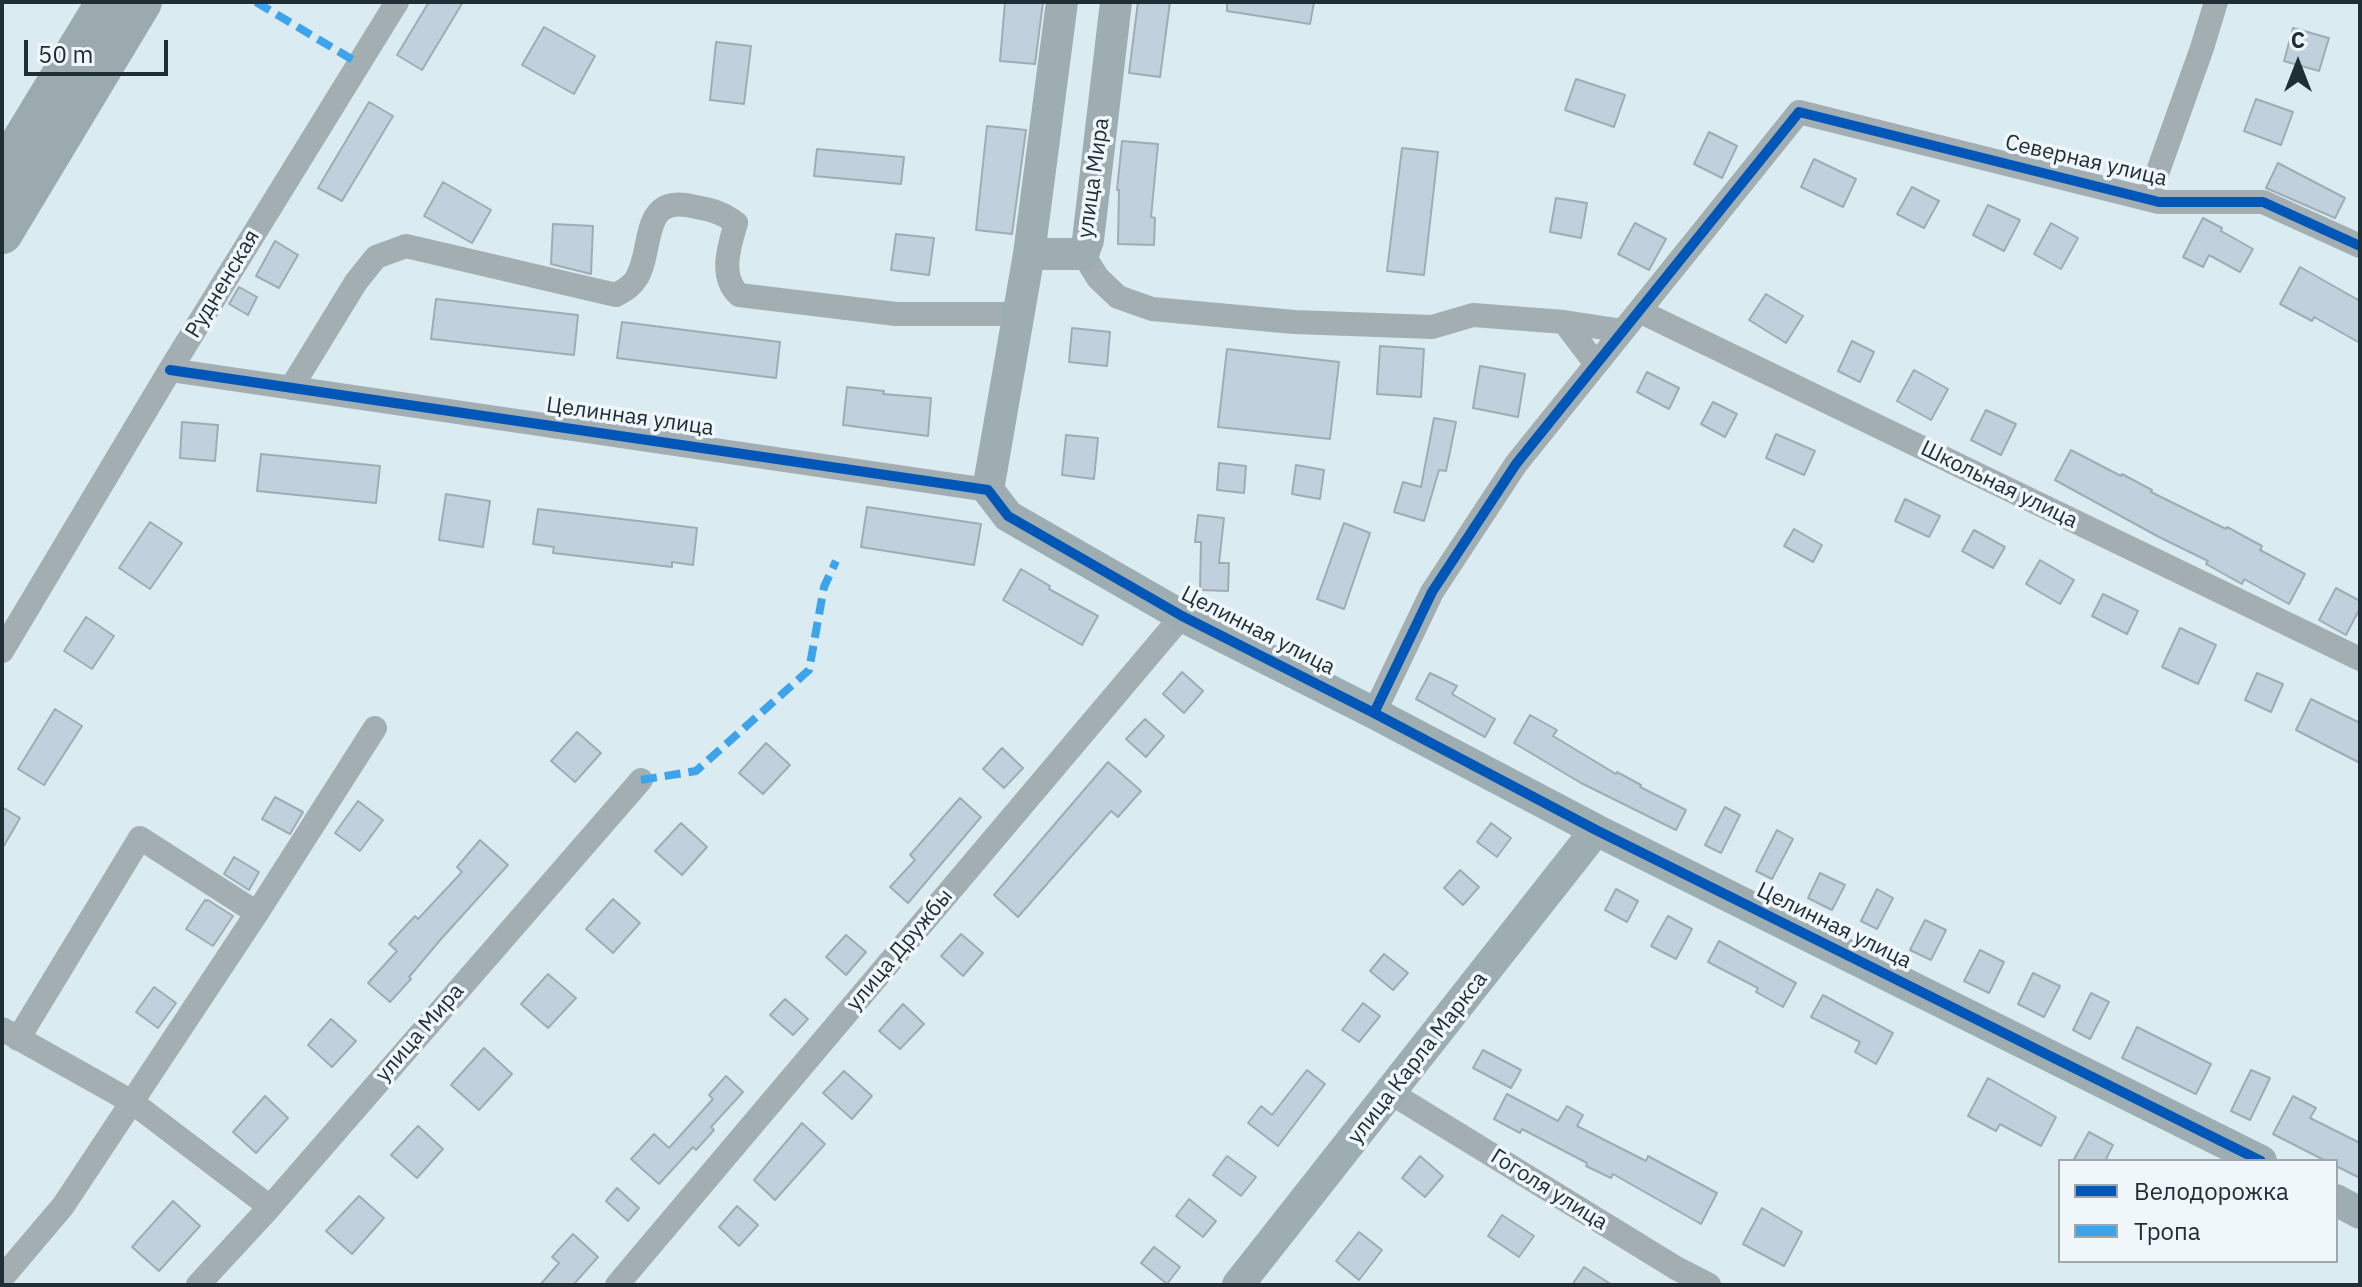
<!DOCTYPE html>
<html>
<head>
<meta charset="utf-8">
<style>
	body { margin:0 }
	#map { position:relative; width:2362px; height:1287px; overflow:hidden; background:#daebf2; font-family:"IBM Plex Sans",sans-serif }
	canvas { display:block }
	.frame { position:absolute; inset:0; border:4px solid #202f36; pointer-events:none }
	.legend { position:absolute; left:2058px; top:1159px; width:280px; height:104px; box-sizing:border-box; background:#f0f7fb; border:2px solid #9da7ac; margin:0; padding:10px 14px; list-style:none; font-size:24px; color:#202f36 }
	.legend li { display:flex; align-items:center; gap:16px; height:40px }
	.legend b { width:40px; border:2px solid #9da7ac }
	.north { position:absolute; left:2258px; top:24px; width:80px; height:80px; -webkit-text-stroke:6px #f0f7fb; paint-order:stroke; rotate:0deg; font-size:22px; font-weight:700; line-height:32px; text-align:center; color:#202f36 }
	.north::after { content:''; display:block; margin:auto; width:28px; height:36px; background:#202f36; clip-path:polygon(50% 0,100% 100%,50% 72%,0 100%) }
	.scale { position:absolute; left:24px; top:40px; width:144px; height:36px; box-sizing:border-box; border:4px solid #202f36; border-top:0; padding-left:10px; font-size:24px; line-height:28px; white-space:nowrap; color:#202f36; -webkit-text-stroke:6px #f0f7fb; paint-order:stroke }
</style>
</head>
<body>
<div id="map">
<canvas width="2362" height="1287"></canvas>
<div class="frame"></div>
<ul class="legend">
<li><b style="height:10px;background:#0057b8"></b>Велодорожка</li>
<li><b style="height:10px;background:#3da3eb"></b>Тропа</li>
</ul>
<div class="north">С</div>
<div class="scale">50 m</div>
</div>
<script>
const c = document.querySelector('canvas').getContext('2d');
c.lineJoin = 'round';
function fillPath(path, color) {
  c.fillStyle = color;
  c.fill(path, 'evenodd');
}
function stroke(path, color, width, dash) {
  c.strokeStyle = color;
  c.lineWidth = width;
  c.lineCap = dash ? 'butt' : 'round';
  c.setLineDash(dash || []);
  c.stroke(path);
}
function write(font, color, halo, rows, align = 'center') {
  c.font = font + ' "IBM Plex Sans",sans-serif';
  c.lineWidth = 7;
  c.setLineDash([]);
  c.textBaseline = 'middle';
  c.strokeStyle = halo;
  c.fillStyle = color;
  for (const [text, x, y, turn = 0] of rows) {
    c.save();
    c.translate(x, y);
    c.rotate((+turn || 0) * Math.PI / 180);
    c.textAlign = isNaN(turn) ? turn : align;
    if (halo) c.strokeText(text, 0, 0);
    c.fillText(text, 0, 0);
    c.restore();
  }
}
const building = new Path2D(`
	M429,2h34l-41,68 -25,-15z
	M1005,2h38l-8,62 -35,-3z
	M1138,2h32l-10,75 -31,-4z
	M1227,2h87l-4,22 -83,-13z
	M544,27l51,29 -21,38 -52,-29z
	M2293,28l36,10 -10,33 -35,-10z
	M716,42l35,4 -7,58 -34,-4z
	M1576,79l49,16 -11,32 -49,-17z
	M2256,99l37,13 -12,33 -37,-14z
	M369,102l24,14 -51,85 -24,-13z
	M987,126l39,4 -14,104 -36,-4z
	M1709,132l28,14 -15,32 -28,-14z
	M1122,141l36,3 -7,73 4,1 -1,27 -36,-1 1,-54h-2z
	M1402,148l36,4 -14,123 -37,-4z
	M817,149l87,8 -3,27 -87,-8z
	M1814,159l42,20 -13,28 -42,-20z
	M2278,163l67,35 -10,20 -69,-30z
	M443,182l48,28 -19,33 -48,-27z
	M1912,187l27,14 -15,27 -27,-14z
	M1556,198l31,5 -6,35 -31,-6z
	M1988,205l32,15 -16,31 -31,-16z
	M2203,218l19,10 -1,3 32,18 -13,23 -31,-17 -6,12 -20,-10z
	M1635,223l31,16 -17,31 -31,-16z
	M2051,223l27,15 -17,31 -27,-15z
	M553,224l40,2 -2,48 -40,-10z
	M896,234l38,4 -5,37 -38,-5z
	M275,241l23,14 -19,33 -23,-12z
	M2300,267l60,34v42l-46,-26 -2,4 -32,-17z
	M239,287l18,10 -9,18 -19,-11z
	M1766,294l37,22 -17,27 -37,-23z
	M436,299l142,16 -4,40 -143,-16z
	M622,322l158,20 -4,36 -159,-20z
	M1072,328l38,4 -3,34 -38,-4z
	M1852,341l22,11 -14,30 -22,-11z
	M1380,346l44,3 -3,48 -44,-3z
	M1227,349l112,13 -9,77 -112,-12z
	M1480,366l45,8 -7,43 -45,-9z
	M1914,370l34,19 -17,31 -34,-19z
	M1647,372l32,16 -10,21 -32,-17z
	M847,387l37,4 -1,3 48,4 -3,38 -85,-11z
	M1713,402l24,12 -12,23 -24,-13z
	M1986,410l30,14 -15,31 -30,-15z
	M1434,418l22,4 -10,49 -7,-1 -15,51 -30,-9 9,-30 18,5z
	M182,422l36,3 -3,36 -35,-3z
	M1776,434l39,17 -11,24 -38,-17z
	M1066,435l32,3 -4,41 -32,-4z
	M2071,450l50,26 1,-2 30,16 -1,2 75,37 1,-2 35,19 -2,4 45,24 -16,30 -45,-25 -2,5 -36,-20 2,-3 -49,-24 -104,-57z
	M261,454l119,12 -4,37 -119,-12z
	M1219,463l27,3 -2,27 -27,-3z
	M1296,465l28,5 -4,29 -28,-5z
	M446,494l44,7 -7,46 -44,-7z
	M1905,499l35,17 -11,21 -34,-16z
	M867,507l114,17 -7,41 -113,-18z
	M538,509l159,19 -4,37 -21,-3v5l-119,-14 1,-6 -21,-3z
	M1198,515l26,3 -5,45h10l-1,28 -28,-1 1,-48h-6z
	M150,522l32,21 -32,46 -31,-21z
	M1344,523l26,10 -26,76 -27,-10z
	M1794,529l28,16 -9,17 -29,-16z
	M1974,530l31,17 -12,21 -31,-17z
	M2040,560l34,20 -14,24 -34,-20z
	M1021,569l29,17 -1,3 49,27 -16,29 -79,-45z
	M2336,588l24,13v7l-14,27 -27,-15z
	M2103,594l35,17 -11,23 -35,-18z
	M86,617l28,19 -22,33 -28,-18z
	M2180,628l36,17 -18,39 -36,-17z
	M1182,672l21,19 -19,22 -21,-19z
	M1430,673l27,13 -5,8 43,25 -10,18 -69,-38z
	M2257,673l26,11 -12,28 -26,-12z
	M2311,699l49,24v40l-64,-33z
	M55,709l27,17 -38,59 -26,-16z
	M1530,715l27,15 -4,6 63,38 1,-2 24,13 -1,2 46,23 -10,20 -95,-47 -67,-40z
	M1145,719l19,17 -18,21 -20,-18z
	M577,732l24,21 -26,29 -24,-21z
	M766,743l24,22 -27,29 -24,-21z
	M1002,748l21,20 -19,20 -21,-19z
	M1108,762l33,29 -23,26 -7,-6 -93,106 -24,-22z
	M275,797l28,15 -13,22 -28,-15z
	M960,798l21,19 -73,86 -18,-16 25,-27 -5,-5z
	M358,801l25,19 -23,31 -25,-18z
	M2,807l18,11 -18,31z
	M1725,807l15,8 -19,38 -16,-8z
	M681,823l26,24 -25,28 -27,-24z
	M1491,823l20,15 -14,19 -20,-15z
	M1777,830l16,9 -21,40 -16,-8z
	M480,840l28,25 -67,74 -32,38 2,2 -21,23 -22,-19 29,-32 -8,-7 26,-28 3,3 44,-47 -5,-5z
	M234,857l25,15 -10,18 -25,-16z
	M1460,870l19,17 -16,18 -19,-17z
	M1820,873l25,12 -13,25 -24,-12z
	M1616,889l22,12 -11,21 -22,-12z
	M1877,889l16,9 -16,31 -16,-8z
	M613,899l27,24 -27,30 -27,-24z
	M205,900l2,1 1,-1 25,16 -20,30 -27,-17z
	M1668,916l24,13 -16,30 -25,-13z
	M1925,920l21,10 -15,30 -21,-10z
	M961,934l22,19 -20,23 -22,-20z
	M846,935l20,17 -20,23 -20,-18z
	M1719,941l77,42 -13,24 -27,-15 2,-4 -50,-26z
	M1980,950l24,12 -15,31 -25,-12z
	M1384,954l24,19 -15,17 -23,-19z
	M2033,973l27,13 -16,31 -26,-13z
	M548,974l28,24 -28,30 -27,-24z
	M154,987l22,16 -18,25 -22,-16z
	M2091,993l18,9 -19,37 -17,-9z
	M1823,995l70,38 -17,31 -21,-12 5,-10 -49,-25z
	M785,999l23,20 -15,16 -23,-20z
	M1363,1003l17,13 -21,26 -17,-12z
	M903,1004l21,20 -24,25 -21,-18z
	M331,1019l25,22 -24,26 -24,-22z
	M2137,1027l74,37 -15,30 -74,-36z
	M484,1048l28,26 -33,36 -28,-25z
	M1483,1050l38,20 -10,18 -38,-20z
	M1307,1070l18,14 -47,62 -30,-23 13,-17 11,9z
	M2251,1070l19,8 -20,42 -19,-9z
	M844,1071l28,25 -20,23 -29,-26z
	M726,1076l17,16 -32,35 3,3 -18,20 -3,-3 -34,37 -28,-25 23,-25 15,14 44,-49 -4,-4z
	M1988,1078l68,39 -15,29 -41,-22 -4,7 -28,-15z
	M1507,1094l51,27 9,-15 16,9 -6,11 69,35 2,-5 69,37 -16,31 -88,-50 -2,4 -25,-12 1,-3 -65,-34 -2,4 -26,-14z
	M265,1096l23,22 -32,35 -23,-21z
	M2293,1096l23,12 -6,10 50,25v35l-24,-12v-5h-10l-53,-27z
	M802,1123l23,21 -50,56 -21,-20z
	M418,1126l25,23 -26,29 -26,-23z
	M2089,1132l24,13 -8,16h-32z
	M1227,1156l29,21 -15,19 -28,-21z
	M1420,1156l23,20 -18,21 -23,-19z
	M617,1188l22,20 -11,13 -22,-20z
	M359,1196l25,22 -32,36 -26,-23z
	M1189,1199l27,22 -13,16 -27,-21z
	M173,1201l27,25 -41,45 -27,-24z
	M737,1206l21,19 -19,21 -20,-19z
	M1762,1208l40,24 -18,34 -41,-22z
	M1502,1215l32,21 -15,21 -31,-21z
	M1359,1232l23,18 -23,30 -23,-19z
	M573,1234l25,23 -25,28h-33l19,-22 -7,-6z
	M1154,1247l26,20 -13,17 -26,-21z
	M1584,1267l28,18h-40z`);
const street = new Path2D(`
	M2148,199l54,-151 14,-46
	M1083,254l15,24 20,19 34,12 142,13 138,5 41,-12 91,7 32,42
	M1639,311l721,348
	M1564,322l59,9
	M170,370l818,120
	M291,388l65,-106 20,-25 30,-11 210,49c8,-5 15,-8 20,-16 19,-30 2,-87 60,-72 16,3 27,6 40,16 -7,24 -17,53 3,72l157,19h123
	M2,651l168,-281 227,-368
	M1374,713l58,-121 84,-128 283,-352 360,90h104l97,44
	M2,1029l130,73 138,105
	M18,1039l122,-201 117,75
	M1391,1093l285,175 33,17
	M2,1278l61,-72 194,-293 118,-185
	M198,1285l72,-78 371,-427
	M617,1285l565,-669`);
const secondary = new Path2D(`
	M1062,2l-33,252 -41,236 20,26 174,100 192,97 222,117 665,331
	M1029,254h54l5,-14 28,-238
	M2336,1200l24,13
	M1238,1285l358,-455`);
const highway = new Path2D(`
	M2,175l105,-173
	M2,233l139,-231`);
const quiet = new Path2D(`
	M256,2l102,61
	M641,780l55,-9 113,-101 15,-83 12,-26`);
const cycleway = new Path2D(`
	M170,370l818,120 20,26 174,100 192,97 222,117 665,331
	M1374,713l58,-121 84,-128 283,-352 360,90h104l97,44`);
const streetNames = [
	["Северная улица",2086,161,13],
	["улица Мира",1094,178,-82],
	["Рудненская",223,284,-59],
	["Целинная улица",630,417,8],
	["Школьная улица",1999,485,26],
	["Целинная улица",1258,631,27],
	["Целинная улица",1834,926,26],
	["улица Дружбы",900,950,-50],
	["улица Мира",420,1033,-49],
	["улица Карла Маркса",1418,1058,-52],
	["Гоголя улица",1549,1190,32]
];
fillPath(building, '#c0d1dd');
stroke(building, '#a0acb4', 2);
stroke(street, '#a2aeb1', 24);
stroke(secondary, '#9eadb1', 32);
stroke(highway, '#9aaaaf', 42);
stroke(quiet, '#3da3eb', 8, [16, 8]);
stroke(cycleway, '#0057b8', 10);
write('22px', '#202f36', '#f0f7fb', streetNames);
</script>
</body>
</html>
